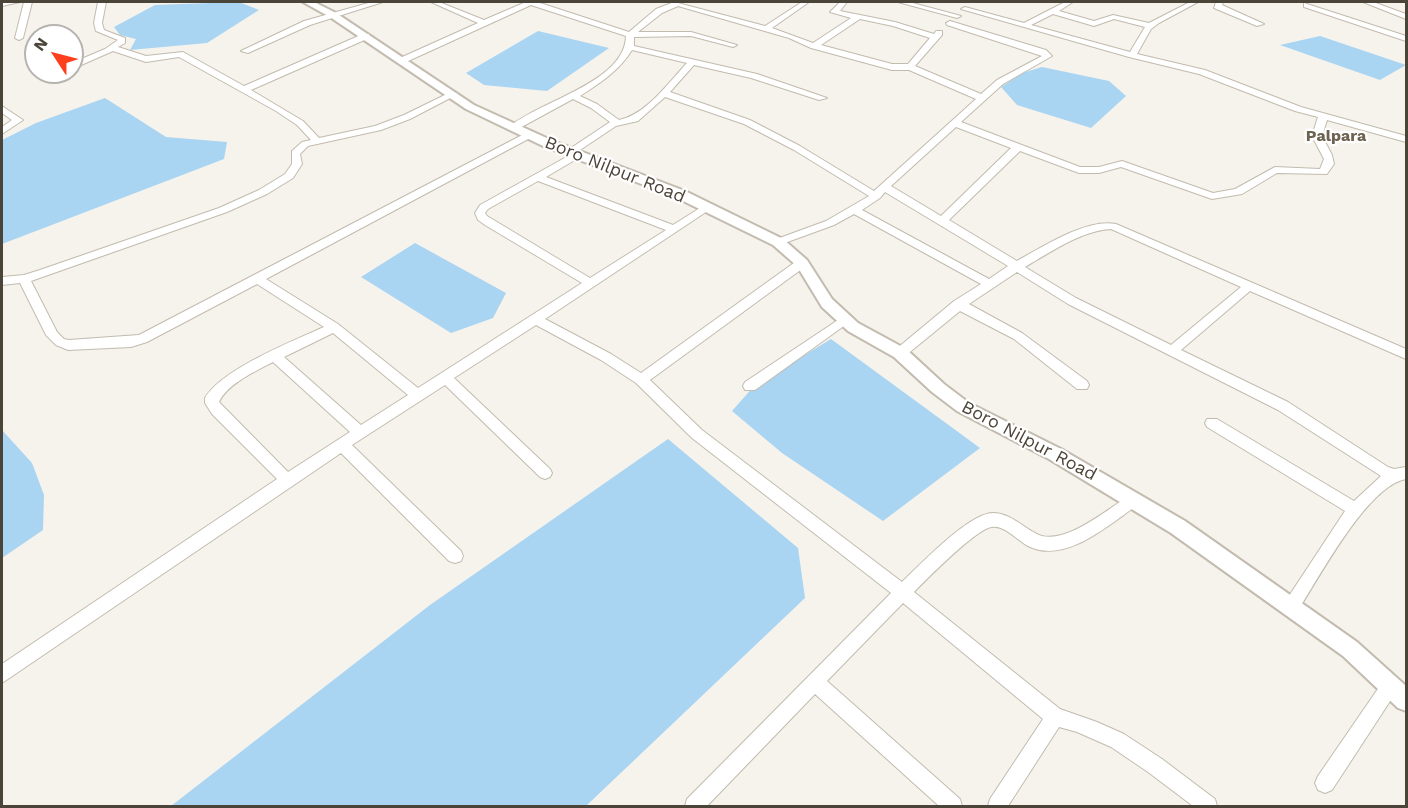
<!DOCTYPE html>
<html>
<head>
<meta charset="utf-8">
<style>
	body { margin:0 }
	#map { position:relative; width:1408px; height:808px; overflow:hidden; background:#f6f3ec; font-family:"Work Sans",sans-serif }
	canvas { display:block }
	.frame { position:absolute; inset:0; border:3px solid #4b4439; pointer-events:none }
	.north { position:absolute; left:24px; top:24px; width:60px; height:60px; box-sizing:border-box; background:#fff; border:2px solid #b7b4b0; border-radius:50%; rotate:306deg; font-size:16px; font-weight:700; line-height:24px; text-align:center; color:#4b4439 }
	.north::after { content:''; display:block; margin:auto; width:21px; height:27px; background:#fc3f1d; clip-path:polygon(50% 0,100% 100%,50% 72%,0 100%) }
</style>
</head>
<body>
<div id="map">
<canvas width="1408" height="808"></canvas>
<div class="frame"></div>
<div class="north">N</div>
</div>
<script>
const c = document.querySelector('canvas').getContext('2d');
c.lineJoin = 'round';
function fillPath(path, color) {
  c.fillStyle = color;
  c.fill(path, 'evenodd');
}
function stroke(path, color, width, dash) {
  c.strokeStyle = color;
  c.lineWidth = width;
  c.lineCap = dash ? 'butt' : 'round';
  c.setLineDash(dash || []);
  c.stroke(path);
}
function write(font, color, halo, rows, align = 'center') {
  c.font = font + ' "Work Sans",sans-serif';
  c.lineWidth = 4.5;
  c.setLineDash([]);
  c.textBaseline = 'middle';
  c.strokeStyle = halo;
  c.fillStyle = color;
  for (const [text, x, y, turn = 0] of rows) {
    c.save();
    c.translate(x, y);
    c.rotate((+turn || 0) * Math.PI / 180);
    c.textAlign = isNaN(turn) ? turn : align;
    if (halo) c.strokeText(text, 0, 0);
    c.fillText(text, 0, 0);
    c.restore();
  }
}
const water = new Path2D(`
	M239,2l20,8 -52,33 -77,7 6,-11 -16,-4 -6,-8 41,-22z
	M538,31l71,17 -62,43 -63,-6 -18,-12z
	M1320,36l86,29 -26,15 -100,-35z
	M1042,67l67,14 17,15 -35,32 -74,-23 -16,-18 21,-14z
	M105,98l61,39 61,5 -3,17 -222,85v-104l34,-17z
	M415,243l91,50 -13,25 -42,15 -90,-56z
	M831,339l149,109 -97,73 -101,-68 -50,-42 23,-26z
	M2,430l30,33 12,32 -1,35 -41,28z
	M668,439l130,109 7,50 -219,208h-415l259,-201z`);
const minor = new Path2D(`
	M2,2h18l-18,4z
	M24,2h8l-9,36 -4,2 -4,-2z
	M98,2h8l-4,21 2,7 21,8v5l-7,4 28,9 37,-4 61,34 119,-52h6v4l-118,52 52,31 16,17 56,-12 29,-11 47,-23 7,2 -48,25 -29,11 -73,16 -8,8 2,10 -9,14 -26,16 -40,18 -196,69 26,51 7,7 5,1 70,-5 387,-202h6v4l-266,142 72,45 80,64 164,-105 -97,-58 -7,-5 -3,-7 5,-8 90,-50 -4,-3 2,-2 42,-28 -19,-14 -18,-9 -57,31 -8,-2c30,-27 117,-45 118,-92l-95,-31 -125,57h-6v-4l78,-35 -47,-21h8l45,18 42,-18h11l92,30 27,-23 18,-7 91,24 37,-24h7l-37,26 41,15 38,-25 -21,-6 10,-10h7l-7,9 55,11 39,12 2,-3h6v4l-27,31 66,28 16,-14 45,-24 -95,-31 -1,-2 4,-2 96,29 6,6 -49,28 -42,38 119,45h19l23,-6 91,32 22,-4 40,-22 45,2 4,-10 -12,-23 6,-19 -23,-6 -96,-37 -70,-17 -168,-48 4,-2 59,16 41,-21h8l-14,9 35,10 19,-6 36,8 41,-21h8l-39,21 -8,6 -14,25 68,16 96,37 105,29v6l-79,-22 -5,16 10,19 2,9 -7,10 -50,-1 -35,21 -30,5 -91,-32 -22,6h-20l-59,-22 -71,69 68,41c25,-14 70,-43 99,-37l290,125v10l-156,-68 -69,59 107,52 100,65 6,2 12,-2v12c-39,7 -87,99 -109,133l-6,3 -6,-3 -2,-5 2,-5 60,-91 -138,-84 -2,-4 2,-4h10l137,82 27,-25 -103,-66 -210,-106 -51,-32 -48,32 53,29 65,48 2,4 -2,4h-10l-63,-50 -54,-28 -55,45h-10l-1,-3 1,-3 59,-49 27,-17 -127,-70 -20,11 -52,19h-8v-4l52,-19 43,-25 -75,-46 -50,-26 -79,-27 -27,24 -22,5 -39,26 5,3 -2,2 -34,20 127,48 30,-19h8l1,2 -167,111 66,35 30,19 157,-113h8v6l-156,114 52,50 200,152c18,-17 67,-69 91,-69 16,0 29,13 42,20 26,16 71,-23 94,-37l5,-2 5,2 2,4 -2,4c-30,20 -73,61 -111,42 -11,-6 -24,-21 -36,-19 -15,1 -65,52 -78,65l146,117 37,13 27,12 38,25 53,40 2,7h-24l-45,-34 -37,-25 -34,-15 -18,-5 -51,79h-20l2,-7 53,-80 -140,-116 -76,78 133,118 2,7h-23l-124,-112 -108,112h-22l2,-7 204,-206 -199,-155 -56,-55 -35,-23 -65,-35 -82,53 96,91 2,4 -2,4 -5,2 -5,-2 -95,-92 -93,60 109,106 2,5 -2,5 -6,2 -6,-2 -108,-108 -339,230v-19l275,-185 -65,-65 -7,-11v-5c17,-29 88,-57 119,-71l-67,-43 -110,58 -16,5 -63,3 -12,-5 -10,-10 -26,-52 -18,2v-8l22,-2 16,-5 179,-62 40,-18 26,-16 7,-10v-13l10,-9 9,-2 -14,-15 -21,-14 -97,-54 -33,5 -33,-11 -41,18v-6l33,-14 13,-9 -22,-9 -2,-8zM678,6l111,32 22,10 81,22h17l67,29 -102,92 -74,-45 -50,-26 -80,-28 24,-27 57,13 68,22 8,-2 -70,-24 -123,-28v-9l57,-1 42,11 4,-2 -46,-13h-53l24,-19zM1053,14l41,12 20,-7 31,8 -15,25 -99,-27zM860,19l33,7 37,12 -22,26h-16l-71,-19zM632,50l55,13c-19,20 -40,51 -68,57l-22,-16 -17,-8c20,-13 39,-25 52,-46zM956,127l55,21 -70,68 -50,-30zM538,181l128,49 -76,48 -103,-62 -2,-3 3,-4zM885,192l123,74 -19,13 -127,-69 18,-12zM1111,229l130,58 -70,58 -95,-47 -51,-31c26,-15 55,-36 86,-38zM333,333l75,62 -47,30 -77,-68zM273,362l77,70 -62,40 -69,-70c8,-18 37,-31 54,-40z
	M372,2h11l-73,23 -62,28 -7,-2 63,-30z
	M898,2h11l52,14 -4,2z
	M1216,2h7l-1,3 42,19 -7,2 -43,-18z
	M1363,2h10l33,12v5z
	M1304,3l102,33v5l-102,-34z
	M2,106l21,14 -21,14v-7l10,-7 -10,-7z
	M844,316l6,4 -2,3 -93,67h-10l-2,-4 2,-4z
	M1390,677l6,3 3,6 -3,6 -64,98 -7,3 -7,-3 -3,-7 3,-7 66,-96z`);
const tertiary = new Path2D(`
	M303,2h11l22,11 138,92 77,35 134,51 98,48 24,21 25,39 26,24 48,26 38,35 25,19 92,46 124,72 172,121 49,44v25l-8,-3 -55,-52 -172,-123 -122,-74 -92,-48 -25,-19 -38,-35 -46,-26 -26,-24 -25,-41 -24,-21 -98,-48 -132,-51 -77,-37 -136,-92z`);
const farNeighbourhoodnames = [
	["Palpara",1336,136]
];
const streetNames = [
	["Boro Nilpur Road",615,170,22],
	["Boro Nilpur Road",1029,441,28]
];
fillPath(water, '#a9d4f2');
stroke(minor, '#c2bbae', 2);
stroke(tertiary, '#c2bbae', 4);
fillPath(minor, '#fff');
fillPath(tertiary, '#fff');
write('bold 16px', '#6e6250', '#fff', farNeighbourhoodnames);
write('18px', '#4b4439', '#fff', streetNames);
</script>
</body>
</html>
